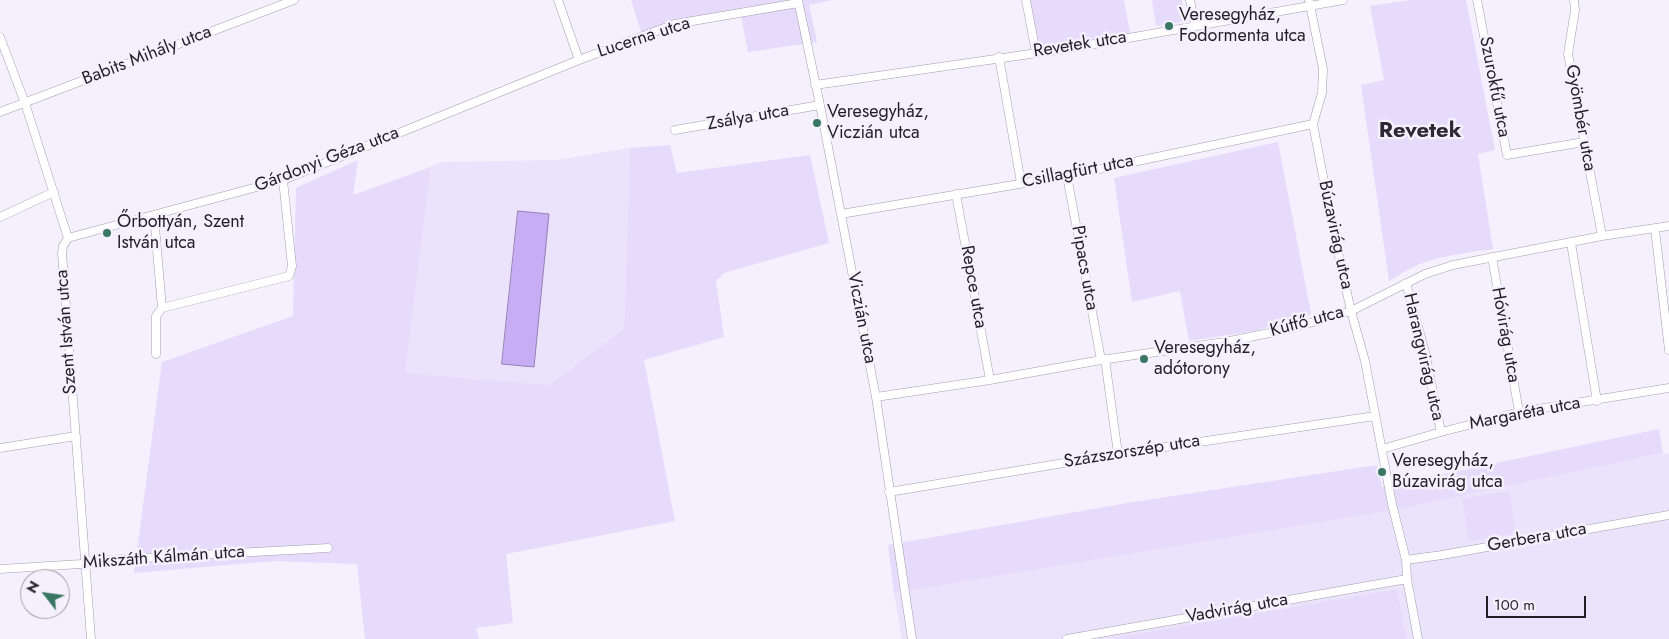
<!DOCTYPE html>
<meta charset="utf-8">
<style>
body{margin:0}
#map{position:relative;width:1669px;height:639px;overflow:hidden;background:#f4f0fe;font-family:Jost,sans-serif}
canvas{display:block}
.north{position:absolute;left:20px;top:569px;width:50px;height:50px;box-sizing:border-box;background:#f4f0fe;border:1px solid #a09ca7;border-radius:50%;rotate:300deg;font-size:14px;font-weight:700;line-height:20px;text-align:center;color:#211f25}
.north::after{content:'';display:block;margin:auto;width:18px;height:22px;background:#397764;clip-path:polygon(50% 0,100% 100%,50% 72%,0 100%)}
.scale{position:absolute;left:1486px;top:596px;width:100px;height:22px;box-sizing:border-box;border:2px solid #211f25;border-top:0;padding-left:6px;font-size:15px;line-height:18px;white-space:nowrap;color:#211f25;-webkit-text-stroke:4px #f4f0fe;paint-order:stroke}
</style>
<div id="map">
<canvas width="1669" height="639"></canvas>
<div class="north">N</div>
<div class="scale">100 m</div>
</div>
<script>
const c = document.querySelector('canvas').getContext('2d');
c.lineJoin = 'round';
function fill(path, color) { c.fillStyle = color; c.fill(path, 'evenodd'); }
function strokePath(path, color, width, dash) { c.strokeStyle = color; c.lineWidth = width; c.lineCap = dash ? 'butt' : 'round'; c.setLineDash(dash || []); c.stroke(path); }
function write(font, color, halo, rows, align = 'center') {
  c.font = font + ' Jost,sans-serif'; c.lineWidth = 5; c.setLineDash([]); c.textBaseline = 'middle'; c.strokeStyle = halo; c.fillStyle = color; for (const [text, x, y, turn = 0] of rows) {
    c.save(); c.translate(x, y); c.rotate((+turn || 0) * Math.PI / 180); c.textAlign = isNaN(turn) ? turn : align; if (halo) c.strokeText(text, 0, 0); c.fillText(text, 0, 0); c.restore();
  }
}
const built = new Path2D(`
 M630,148L624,329L549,385L405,373L431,167L442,162L558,160Z
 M1663,453L1669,454V639H1407L1397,589L1107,639H902L894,593L1399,509Z`);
const green = new Path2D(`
 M631,0H832L809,5L817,42L748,52L741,16L675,29L644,41Z
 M1030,0H1124L1130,33L1073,45L1038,48Z
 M1152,0H1182L1186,21L1156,26Z
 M1411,0H1466L1495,150L1478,154L1493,249C1465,253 1434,256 1409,269C1402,273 1396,277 1389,281L1361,85L1384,80L1370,6Z
 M1278,142L1311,314L1255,331L1189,341L1180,291L1132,302L1114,178Z
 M670,145L677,173L810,155L829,243L724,273L716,281L724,337L644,360L675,521L506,554L513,623L476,628L479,639H365L357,564L275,561L134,573L162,362L293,316L296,188L358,160L353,195L431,167L405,373L549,385L624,329L630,148Z
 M1659,429L1663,453L1399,509L894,593L888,545L1127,503L1377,465L1382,487Z
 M1509,491L1516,533L1469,541L1462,499Z
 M1397,589L1407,639H1107Z`);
const water = new Path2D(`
 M518,211L549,214L534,367L502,364Z`);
const street = new Path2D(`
 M558,0L579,60
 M798,0L820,105L876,397L912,639
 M1026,0L1036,53
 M1190,0L1195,25
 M1309,0L1323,69L1322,93L1313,124L1334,234L1351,311L1365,361L1392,504L1406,560L1407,579L1418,639
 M1477,0L1507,155L1584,142
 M1574,0L1575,10L1568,54L1602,236
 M0,37L25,103L68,238
 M999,57L1021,183
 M815,85L1072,48L1343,0
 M0,112L294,0
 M675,130L820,105
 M1067,176L1101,360
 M956,194L990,380
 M841,214L1067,176L1313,124
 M154,215L162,308L289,276L292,266L283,180
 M0,217L54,192
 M1655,229L1669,350
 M68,238L283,180L579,60L675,24L798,3
 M68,238L63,246L62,253L91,639
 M1571,243L1597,401
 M1492,257L1519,412
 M1406,283L1425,352L1441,432
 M156,354V316L162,308
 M1105,359L1118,454
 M876,397L990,380L1101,360L1225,342L1289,329L1351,311L1425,274L1453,265L1602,236L1669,226
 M0,448L76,436
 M1382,449L1441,432L1519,412L1669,388
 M889,492L1118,454L1375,416
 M1406,560L1442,555L1669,515
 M0,569L81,564L87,561L328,548
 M1067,639L1407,579`);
const markers = [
 [1169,26,5,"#397764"],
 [817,123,5,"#397764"],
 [107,233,5,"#397764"],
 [1144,359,5,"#397764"],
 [1382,472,5,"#397764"]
];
const poiNames = [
 ["Veresegyház,",1179,16],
 ["Fodormenta utca",1179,37],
 ["Veresegyház,",827,113],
 ["Viczián utca",827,134],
 ["Őrbottyán, Szent",117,223],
 ["István utca",117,244],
 ["Veresegyház,",1154,349],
 ["adótorony",1154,370],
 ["Veresegyház,",1392,462],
 ["Búzavirág utca",1392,483]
];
const streetNames = [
 ["Lucerna utca",644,38,-18],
 ["Revetek utca",1080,45,-9],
 ["Babits Mihály utca",147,56,-21],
 ["Szurokfű utca",1494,87,79],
 ["Zsálya utca",748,118,-10],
 ["Gyömbér utca",1580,118,80],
 ["Gárdonyi Géza utca",327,160,-21],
 ["Csillagfürt utca",1078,172,-11],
 ["Búzavirág utca",1335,235,78],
 ["Pipacs utca",1084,268,80],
 ["Repce utca",973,287,80],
 ["Viczián utca",861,318,79],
 ["Kútfő utca",1307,322,-15],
 ["Szent István utca",67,332,-94],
 ["Hóvirág utca",1505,335,80],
 ["Harangvirág utca",1423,357,77],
 ["Margaréta utca",1525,414,-11],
 ["Százszorszép utca",1132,452,-9],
 ["Gerbera utca",1537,538,-10],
 ["Mikszáth Kálmán utca",164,558,-4],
 ["Vadvirág utca",1237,609,-10]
];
const districtNames = [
 ["Revetek",1420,132]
];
fill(built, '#ebe2fb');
fill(green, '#e6dbfb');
fill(water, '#c7adf4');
strokePath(water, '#9582b6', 1);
strokePath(street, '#a39dae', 9);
strokePath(street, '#fff', 8);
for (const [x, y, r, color] of markers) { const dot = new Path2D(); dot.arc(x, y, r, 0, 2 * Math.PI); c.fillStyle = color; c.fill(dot); strokePath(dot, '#f4f0fe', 2); }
write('18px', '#211f25', '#f4f0fe', poiNames, 'left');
write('18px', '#211f25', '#f4f0fe', streetNames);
write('bold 22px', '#2d2835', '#f4f0fe', districtNames);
</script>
